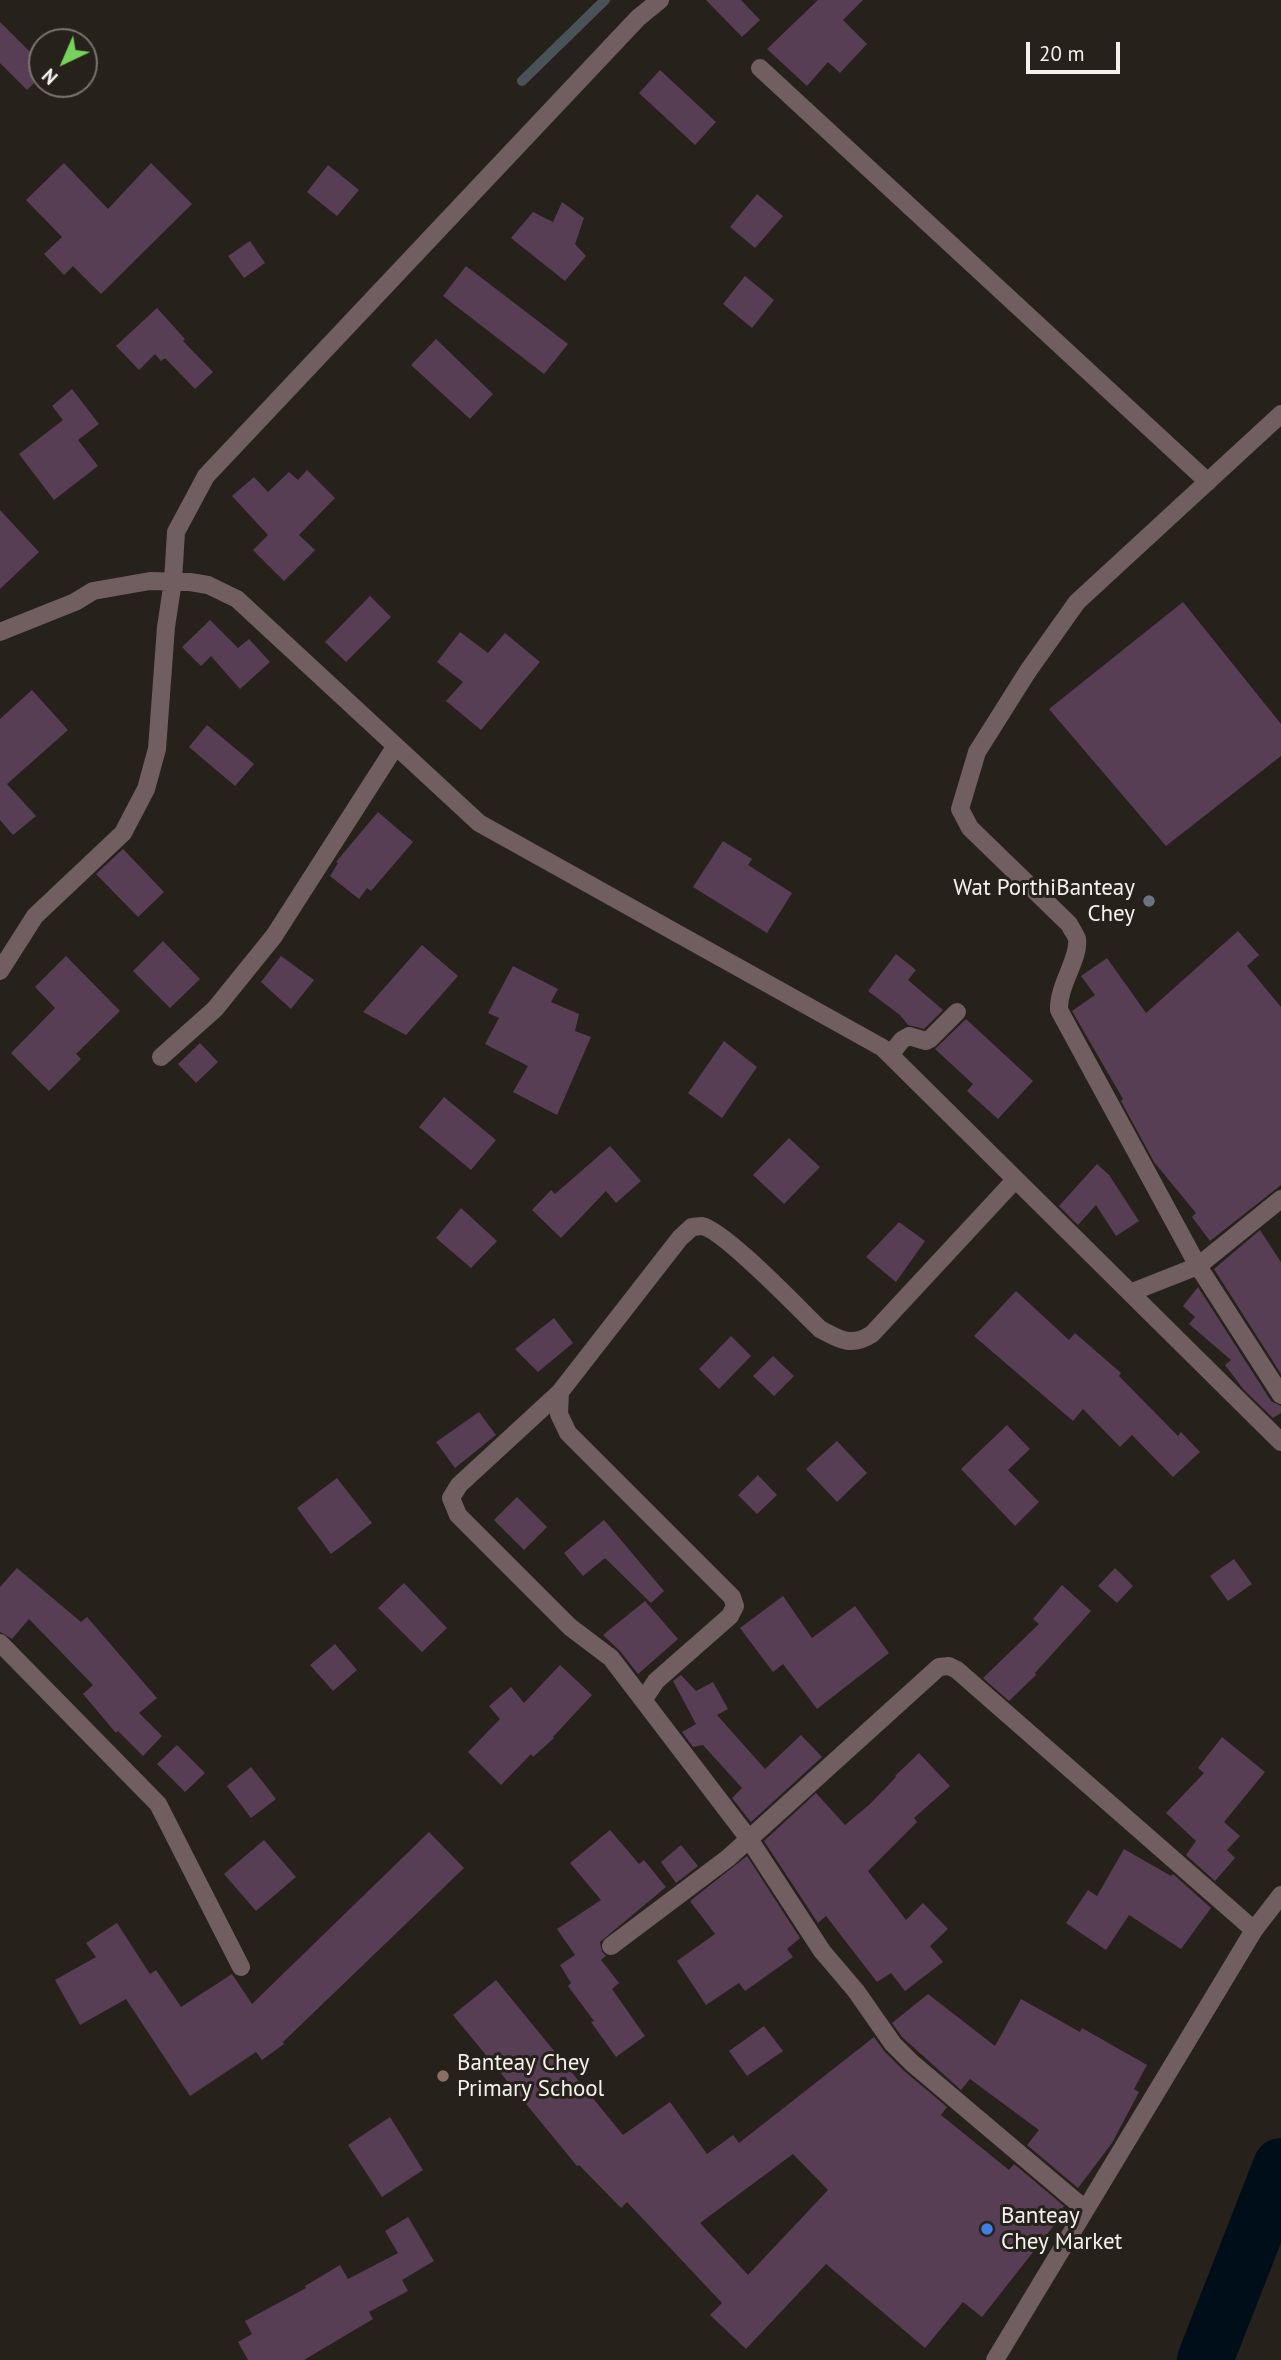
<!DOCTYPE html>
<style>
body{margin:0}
#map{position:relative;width:1281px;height:2360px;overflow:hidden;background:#26211a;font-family:"PT Sans",sans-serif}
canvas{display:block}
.north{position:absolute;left:28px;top:28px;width:70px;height:70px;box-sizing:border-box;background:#26211a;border:2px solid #79756e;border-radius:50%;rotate:224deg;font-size:19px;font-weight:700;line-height:28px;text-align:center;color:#f5f2ed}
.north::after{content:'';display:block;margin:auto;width:24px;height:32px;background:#76d25a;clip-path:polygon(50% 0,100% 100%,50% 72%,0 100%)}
.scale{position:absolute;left:1026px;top:42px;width:94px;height:32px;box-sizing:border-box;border:4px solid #f5f2ed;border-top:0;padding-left:9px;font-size:21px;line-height:24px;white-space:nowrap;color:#f5f2ed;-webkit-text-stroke:5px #26211a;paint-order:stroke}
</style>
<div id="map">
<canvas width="1281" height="2360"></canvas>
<div class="north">N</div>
<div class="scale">20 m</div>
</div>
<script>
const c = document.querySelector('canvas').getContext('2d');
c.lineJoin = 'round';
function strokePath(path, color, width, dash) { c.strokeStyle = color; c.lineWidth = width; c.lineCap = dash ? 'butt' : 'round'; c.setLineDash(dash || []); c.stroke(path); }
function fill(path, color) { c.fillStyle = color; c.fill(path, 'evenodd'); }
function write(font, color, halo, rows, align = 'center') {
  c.font = font + ' "PT Sans",sans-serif'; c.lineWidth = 6; c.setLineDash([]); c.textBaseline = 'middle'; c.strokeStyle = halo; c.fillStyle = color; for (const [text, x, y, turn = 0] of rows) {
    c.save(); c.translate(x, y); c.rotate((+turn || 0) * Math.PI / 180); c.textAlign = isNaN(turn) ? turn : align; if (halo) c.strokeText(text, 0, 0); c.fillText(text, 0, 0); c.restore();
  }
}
const stream = new Path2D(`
 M522,81L605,0`);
const river = new Path2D(`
 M1205,2360L1281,2166`);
const building = new Path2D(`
 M706,0H741L760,20L742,37Z
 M818,0H863L843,20L867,44L840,73L828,62L807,86L767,49Z
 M0,22L42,64V75L27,90L0,63Z
 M660,70L716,122L695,145L639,93Z
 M64,163L108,209L151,163L192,204L101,294L73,266L64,275L44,254L62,237L26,200Z
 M328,165L359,190L337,216L307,192Z
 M757,194L783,216L755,248L730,227Z
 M562,202L584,218L575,244L586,256L565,281L511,238L533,212L553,222Z
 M250,241L265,263L244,278L228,256Z
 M466,266L568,344L544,374L443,296Z
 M745,276L774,300L752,328L723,304Z
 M157,308L185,339L183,341L213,372L195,389L165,358L161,361L155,354L139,370L116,346Z
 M436,339L493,394L470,419L411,365Z
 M72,389L99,424L78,440L98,466L54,500L19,454L63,420L52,406Z
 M307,470L335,498L299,535L315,550L284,581L253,550L268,535L232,496L254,477L268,492L289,472L298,480Z
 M0,510L39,552L0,589Z
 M370,596L391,617L346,662L325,642Z
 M1183,602L1281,724V756L1166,846L1049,709Z
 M210,620L238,648L249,639L270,662L240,689L211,656L201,666L182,647Z
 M460,632L488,653L505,633L540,662L481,730L446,701L463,682L437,662Z
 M32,690L68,730L7,784L36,816L13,835L0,820V719Z
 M207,725L254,764L235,786L189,747Z
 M378,812L413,842L371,891L367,888L359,899L330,876L338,863L336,862Z
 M723,841L752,859L748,865L792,893L767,933L693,887Z
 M123,849L164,892L138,917L96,874Z
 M1238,931L1259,955L1247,966L1281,1007V1185L1210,1241L1192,1217L1196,1213L1154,1162L1121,1101L1123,1099L1072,1011L1095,995L1081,976L1107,958L1146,1013Z
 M163,941L200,979L170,1008L133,971Z
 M422,945L458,976L406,1035L363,1012Z
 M896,954L916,970L908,980L943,1010L924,1029L908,1025L900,1015L868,991Z
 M66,956L120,1011L76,1054L81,1059L49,1091L11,1053L55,1008L35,987Z
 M281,956L314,980L291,1009L261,982Z
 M513,966L558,989L551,1002L579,1014L575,1031L591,1037L557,1115L513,1092L528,1066L485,1044L499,1018L488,1013Z
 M966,1019L1033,1081L998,1119L967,1091L973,1084L935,1049Z
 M724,1041L757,1067L722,1118L688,1093Z
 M200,1043L218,1062L196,1083L178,1064Z
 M444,1097L496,1140L471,1170L419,1127Z
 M789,1138L820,1167L784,1204L753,1175Z
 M610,1146L641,1181L616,1203L606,1191L561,1238L532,1210L551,1190L555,1194Z
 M1097,1164L1109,1175L1139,1221L1116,1236L1096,1205L1078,1225L1059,1206Z
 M461,1208L497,1241L471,1268L436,1238Z
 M899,1222L925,1241L896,1282L866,1257Z
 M1260,1230L1281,1262V1374L1214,1269Z
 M1198,1287L1271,1401L1281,1406V1413L1273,1418L1244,1390L1225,1365L1231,1360L1189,1324L1195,1317L1183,1306Z
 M1016,1291L1069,1340L1075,1333L1121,1373L1119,1376L1178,1436L1181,1432L1200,1452L1173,1477L1132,1435L1120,1447L1083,1409L1073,1421L974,1336Z
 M554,1318L573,1343L538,1372L515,1349Z
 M731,1336L751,1356L719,1389L699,1369Z
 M773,1356L794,1376L774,1396L753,1376Z
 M479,1412L496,1435L455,1468L436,1442Z
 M1007,1425L1030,1449L1008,1470L1039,1502L1015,1526L961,1469Z
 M837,1441L867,1473L837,1502L806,1469Z
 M758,1475L777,1495L757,1514L738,1495Z
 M337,1478L372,1523L331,1554L297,1508Z
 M517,1497L547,1527L524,1550L494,1520Z
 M604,1520L664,1591L651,1603L605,1558L583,1576L564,1553Z
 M1234,1559L1252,1584L1228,1601L1210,1576Z
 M17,1568L81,1622L87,1617L157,1698L139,1713L162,1736L143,1756L118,1731L116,1733L83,1694L93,1685L29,1619L12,1639L0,1632V1587Z
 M1115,1568L1133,1586L1117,1603L1098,1586Z
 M404,1583L447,1628L422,1652L378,1608Z
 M1062,1585L1091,1611L1035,1673L1036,1675L1009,1701L983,1678L1039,1624L1033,1619Z
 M783,1596L812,1638L855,1606L889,1653L817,1709L783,1664L773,1672L740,1628Z
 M645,1601L678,1639L638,1674L620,1651L603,1635Z
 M335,1644L357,1670L333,1691L310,1665Z
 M560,1665L592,1695L553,1737L554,1738L533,1757L531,1754L501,1785L468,1752L500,1719L489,1706L511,1687L524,1703Z
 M681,1675L696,1691L713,1682L728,1709L717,1715L765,1769L801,1735L822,1757L751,1822L732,1798L742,1788L703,1745L693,1747L682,1732L696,1724L673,1681Z
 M1222,1737L1265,1772L1224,1822L1240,1836L1227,1850L1235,1858L1215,1881L1186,1855L1196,1841L1166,1813L1204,1773L1198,1768Z
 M177,1745L205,1773L185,1792L157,1764Z
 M919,1753L950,1786L914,1818L917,1822L868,1871L906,1920L923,1903L948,1929L930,1946L943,1962L905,1991L891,1973L877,1982L826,1916L818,1923L764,1841L816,1793L845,1825L870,1804L896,1777L895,1776Z
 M251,1767L276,1799L251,1818L227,1786Z
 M610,1830L639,1864L644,1860L666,1887L600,1942L602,1952L606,1956L601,1960L619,1983L612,1989L645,2036L616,2057L591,2022L594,2021L568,1986L571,1983L560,1965L575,1955L557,1929L601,1900L570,1863Z
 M429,1832L464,1868L283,2042L284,2044L262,2060L256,2052L190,2096L126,1999L80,2025L55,1980L96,1957L86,1943L117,1923L150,1974L156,1970L181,2007L232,1974L252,2004Z
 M264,1840L296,1877L256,1911L224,1874Z
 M681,1845L698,1866L676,1883L661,1862Z
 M1124,1849L1171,1876L1173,1874L1211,1908L1181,1949L1129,1915L1106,1950L1066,1923L1088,1890L1097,1896Z
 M747,1856L800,1938L787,1949L793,1957L745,1991L739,1983L706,2005L677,1961L715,1934L690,1901Z
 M496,1980L623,2135L670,2102L707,2154L733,2135L739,2143L874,2037L885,2052L903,2070L947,2107L941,2115L1009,2170L1014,2164L1064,2206L1060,2212L1063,2214L982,2317L963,2302L925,2348L826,2264L746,2349L710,2315L722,2303L627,2202L621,2208L579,2165L577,2166L453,2015ZM793,2154L828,2190L748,2275L700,2223Z
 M928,1994L995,2046L1021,1999L1080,2032L1082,2028L1147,2065L1134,2089L1139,2092L1112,2143L1078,2188L1027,2145L1039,2130L970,2079L961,2090L902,2037L892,2023Z
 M764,2026L783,2051L747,2076L729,2051Z
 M390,2117L423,2170L382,2197L348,2145Z
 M408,2217L434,2261L402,2280L408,2291L369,2312L373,2319L304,2360H248L238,2342L252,2334L245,2321L306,2288L305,2286L340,2265L348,2279L398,2253L385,2231Z`);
const minor = new Path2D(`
 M760,68L1208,482
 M1281,414L1077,602L1028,671L977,752L960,809L970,828L1069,924C1071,928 1076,935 1077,939C1080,958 1058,985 1059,1010L1198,1266L1281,1395
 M0,632L75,602L93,591L150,581L190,582L208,585L237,599L479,823L883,1048L1281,1442
 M0,971L35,916L123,833L146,789L157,749L166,627L173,581L176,532L206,476L638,18L660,0
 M890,1055L902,1040L909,1036L926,1041L930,1039L957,1012
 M161,1057L215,1009L274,936L395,747
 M1015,1180L872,1334C852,1347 840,1340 820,1329C800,1310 724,1230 702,1226C699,1226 695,1227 692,1227L680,1238L560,1392L459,1485L451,1498L458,1515L570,1627L611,1658L749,1839L822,1951L856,1991L893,2044L911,2062L1085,2209
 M1132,1292L1198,1266L1281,1199
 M560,1392L559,1414L568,1433L732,1597L735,1606L730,1616L656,1681L644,1699
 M0,1643L158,1804L241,1967
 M611,1946L728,1858L939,1667L949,1666L957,1670L1254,1930
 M995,2360L1254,1930L1281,1895`);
const markers = [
 [1149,901,7,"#6b7280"],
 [443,2076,7,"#8d6e63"],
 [987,2229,7,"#3f7fe0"]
];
const poiNames = [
 ["Wat PorthiBanteay",1135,888,"right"],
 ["Chey",1135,914,"right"],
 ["Banteay Chey",457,2063],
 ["Primary School",457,2089],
 ["Banteay",1001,2216],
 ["Chey Market",1001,2242]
];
strokePath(stream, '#4a5259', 10);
strokePath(river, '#000e1a', 56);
fill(building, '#583e54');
strokePath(minor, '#705e61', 18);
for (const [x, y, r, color] of markers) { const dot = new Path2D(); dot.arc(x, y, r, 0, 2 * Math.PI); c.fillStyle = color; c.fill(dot); strokePath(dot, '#26211a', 2.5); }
write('23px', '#f5f2ed', '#26211a', poiNames, 'left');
</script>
